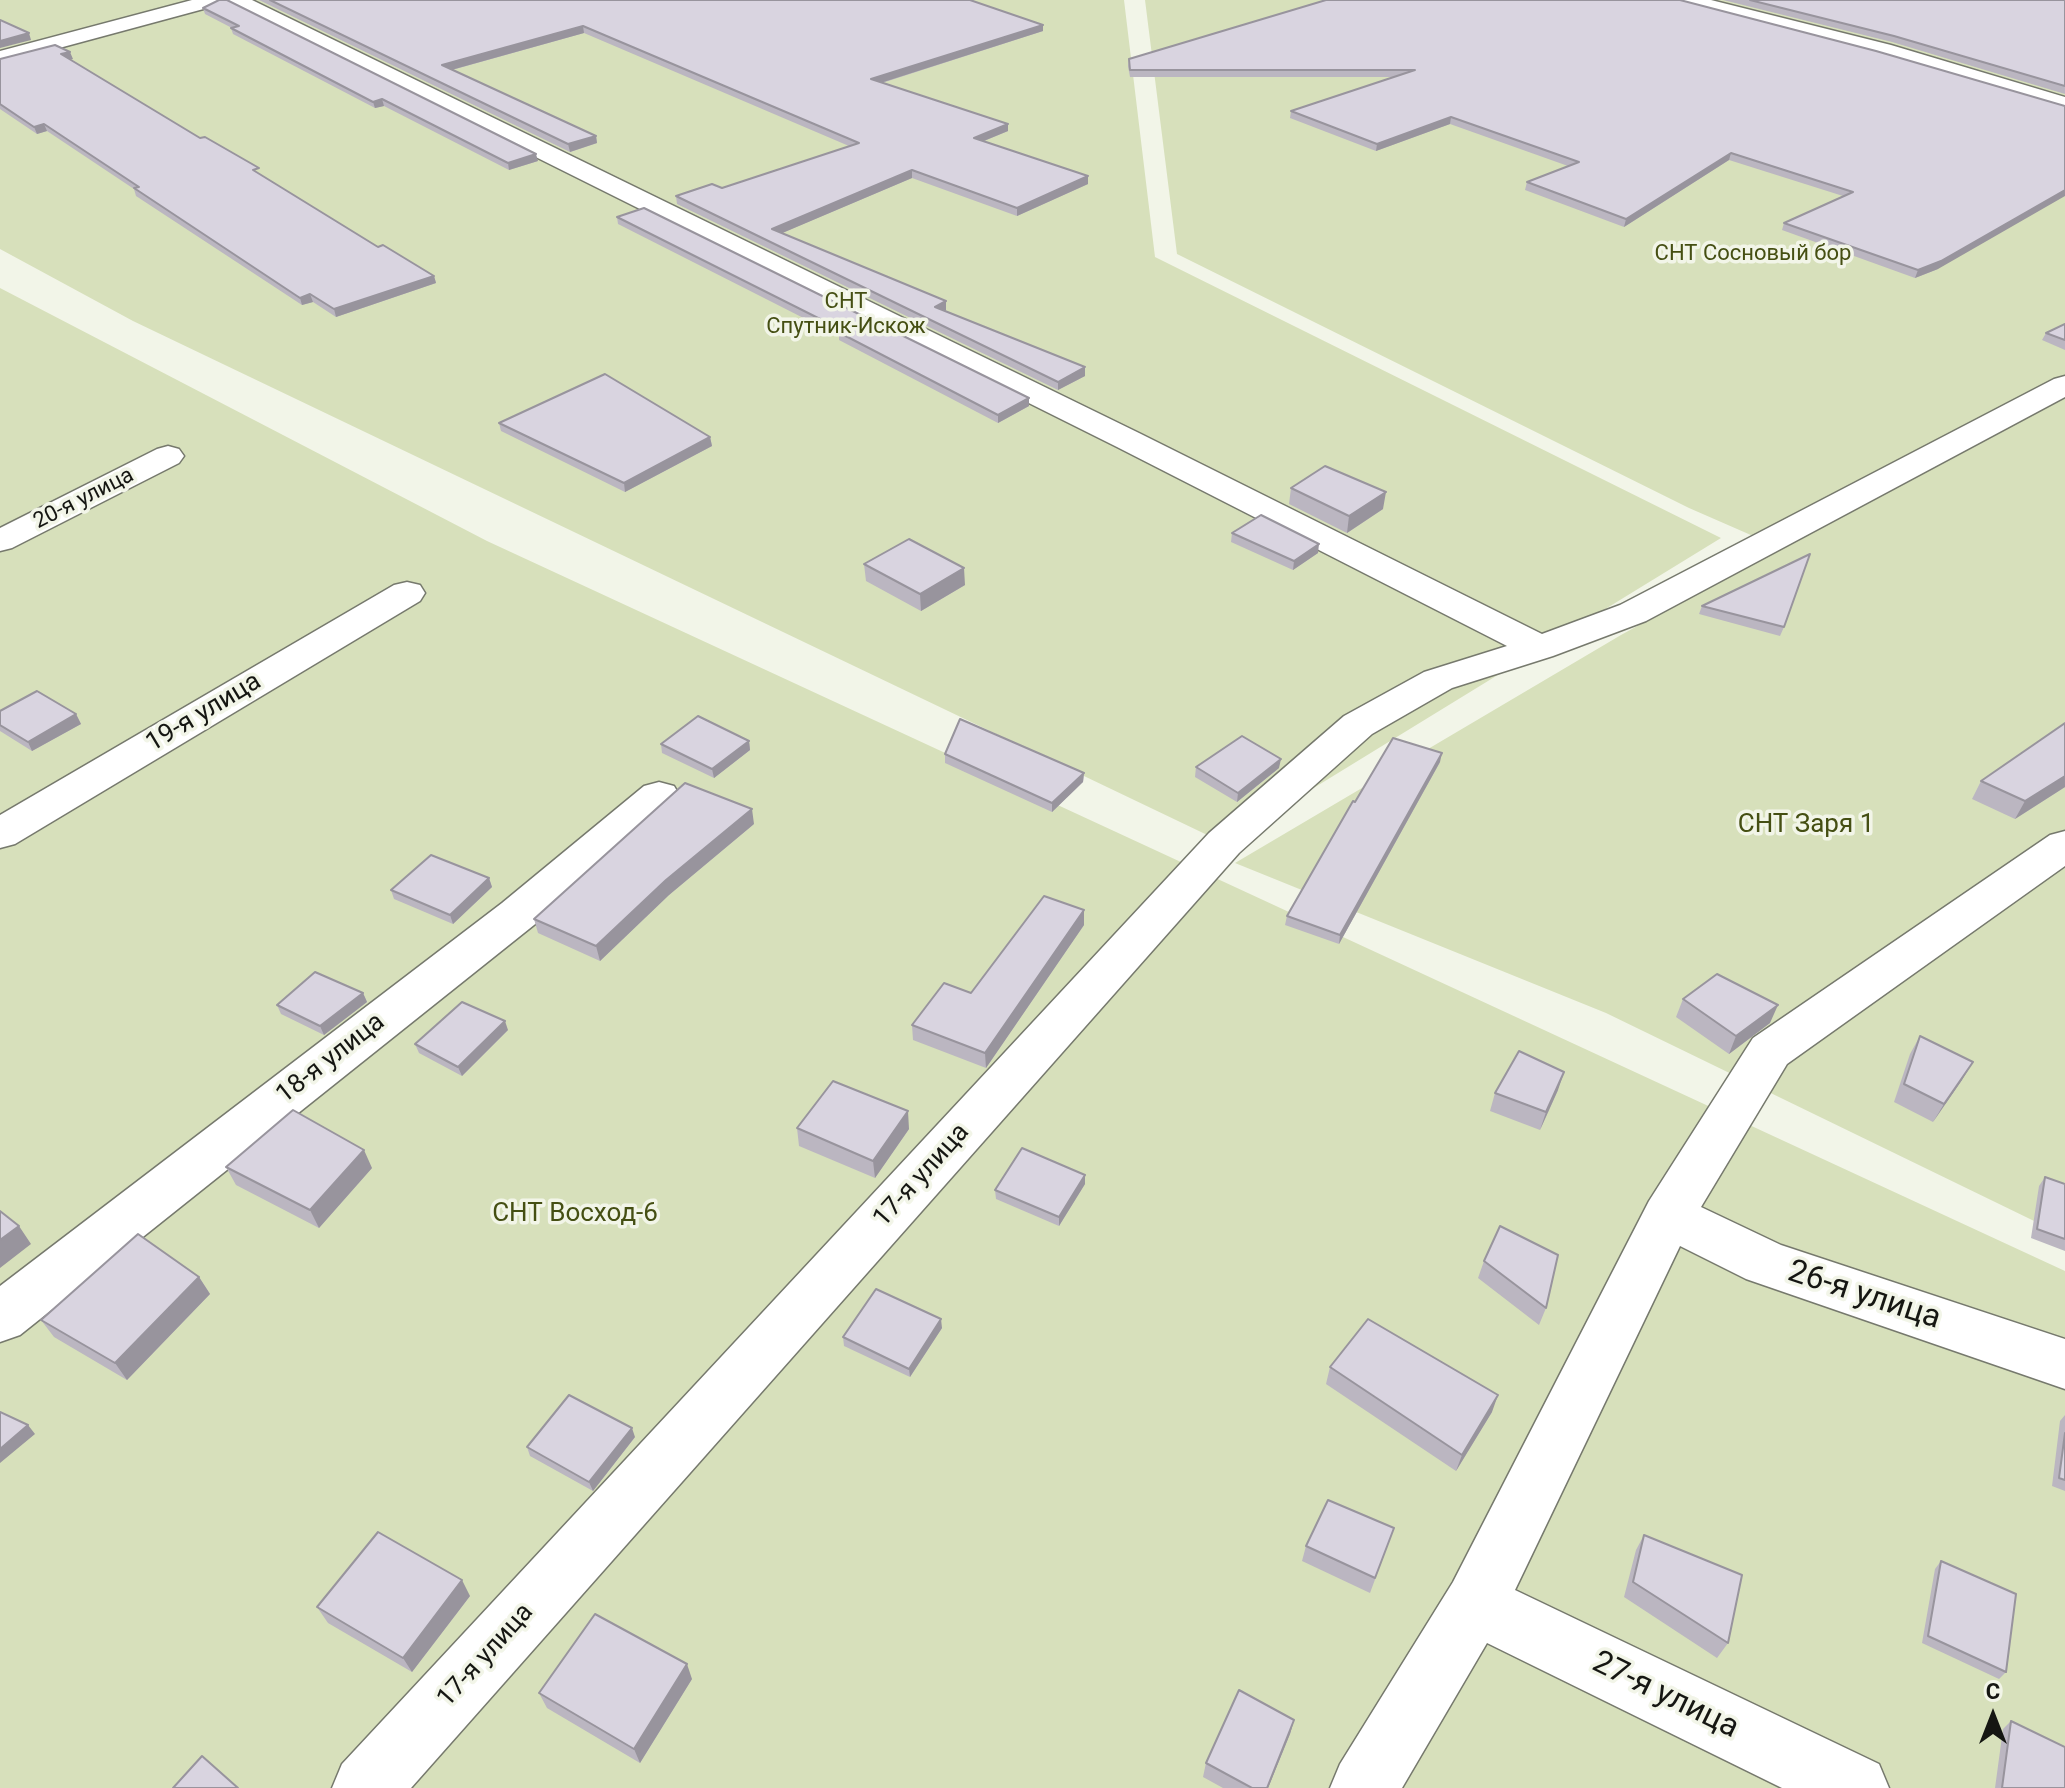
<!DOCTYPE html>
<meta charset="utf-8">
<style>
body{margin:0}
#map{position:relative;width:2065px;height:1788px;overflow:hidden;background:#f2f5e8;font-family:Roboto,sans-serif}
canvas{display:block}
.north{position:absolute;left:1953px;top:1676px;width:80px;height:80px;-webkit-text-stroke:6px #f2f5e8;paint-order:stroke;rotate:0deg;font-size:22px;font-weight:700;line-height:32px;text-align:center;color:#151612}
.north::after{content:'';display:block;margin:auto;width:28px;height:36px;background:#151612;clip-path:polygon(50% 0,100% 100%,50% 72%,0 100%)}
</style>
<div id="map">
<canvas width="2065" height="1788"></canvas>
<div class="north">С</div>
</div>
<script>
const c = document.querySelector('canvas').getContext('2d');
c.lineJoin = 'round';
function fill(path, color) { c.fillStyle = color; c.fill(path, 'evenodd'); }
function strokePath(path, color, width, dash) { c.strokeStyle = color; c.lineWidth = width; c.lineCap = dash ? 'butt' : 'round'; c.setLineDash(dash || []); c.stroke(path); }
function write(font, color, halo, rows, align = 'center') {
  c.font = font + ' Roboto,sans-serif'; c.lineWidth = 7; c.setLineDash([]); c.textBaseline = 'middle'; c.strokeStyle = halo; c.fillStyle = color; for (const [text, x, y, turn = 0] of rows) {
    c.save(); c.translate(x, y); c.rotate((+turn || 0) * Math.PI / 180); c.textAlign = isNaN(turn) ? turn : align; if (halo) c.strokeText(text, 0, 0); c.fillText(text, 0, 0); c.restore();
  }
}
const green = new Path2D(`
 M0,0H1124L1155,257L1721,538L1224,843L133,321L0,249Z
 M1145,0H2065V377L1760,539L1689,508L1177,254Z
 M0,288L487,541L2065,1271V1788H0Z
 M2065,391V1236L1606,1013L1235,863L1621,635Z`);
const street = new Path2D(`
 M192,0H225L222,4L0,64V51Z
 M226,0H252L1139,433L1542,634L1620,605L2054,379L2065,376V397L1646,621L1553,656L1452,688L1372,734L1239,853L411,1788H332L342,1764L1209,833L1344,716L1424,672L1507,646L1117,447L229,4Z
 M1677,0H1711L1891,45L2065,97V111L1875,55L1680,4Z
 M168,446L179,449L184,456L179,463L12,548L0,551V528L157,449Z
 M407,582L420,585L425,593L420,601L15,844L0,848V815L394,585Z
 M659,782L674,786L680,796L674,806L534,925L20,1335L0,1342V1286L502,903L644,786Z
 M2065,831V866L1787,1064L1701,1207L1781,1245L2065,1339V1389L1746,1279L1680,1246L1515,1590L1879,1764L1889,1788H1782L1487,1643L1402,1788H1330L1340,1764L1453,1582L1649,1201L1753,1038L2050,835Z`);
const wall = new Path2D(`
 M259,0H970L1043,25V31L882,83L1008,131L984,141L1088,176V184L1017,216L912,178L782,233L946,301V310L944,311L1085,367V376L1058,390L677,204L676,196L722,188L849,146L584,33L452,70L596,136L597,143L570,152Z
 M1680,0L1938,269L1915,278L1782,230L1784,223L1843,196L1729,160L1624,227L1525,190L1527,182L1568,166L1450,124L1376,151L1290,118L1291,111L1395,77H1130L1128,66L1129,59Z
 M1723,0H2065V94L1892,42Z
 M203,8L538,161L509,170L384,106L375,108L233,34L231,28H232L205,14Z
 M0,59H73H70L378,247L434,276L436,283L336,317L313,302L302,305L136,196L134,189L47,131L37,134L0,109Z
 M617,217L1029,406L998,423L839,340V336L618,224Z
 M2065,324V350L2042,340L2046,333Z
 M499,423L710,437L712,446L625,492L501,431Z
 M1291,488L1383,509L1347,533L1289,504Z
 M1232,533L1318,553L1293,570L1231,542Z
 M864,564L965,585L921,611L866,581Z
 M1702,606L1784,627L1780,636L1699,614Z
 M0,711L76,714L81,724L32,751L0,731Z
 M749,741L750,750L714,778L662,753L661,744Z
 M945,754L1084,773L1083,782L1052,812L945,763Z
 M1440,762L1339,944L1285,925L1287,916L1355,802Z
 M1196,767L1279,768L1237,802L1195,777Z
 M1981,781L2065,787L2015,819L1972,799Z
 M754,824L669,895L600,961L538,933L534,919Z
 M489,878L492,887L453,924L394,899L391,890Z
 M1084,910V925L986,1068L913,1040L912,1025L971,993Z
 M363,993L367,1002L324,1035L281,1014L277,1005Z
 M1683,999L1770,1023L1729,1054L1676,1017Z
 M508,1030L462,1076L419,1053L415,1044Z
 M1920,1036L1962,1080L1933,1122L1894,1102L1910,1054Z
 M1558,1090L1540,1130L1490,1111L1495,1093Z
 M797,1128L909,1129L875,1178L799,1146Z
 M226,1167L372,1168L319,1228L236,1185Z
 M2045,1177L2065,1184V1251L2031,1238L2039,1186Z
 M1085,1184L1059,1226L996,1199L995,1190Z
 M1484,1261L1546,1308L1539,1325L1478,1278Z
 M199,1277L210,1294L127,1380L54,1337L41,1320Z
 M942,1328L910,1377L844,1346L843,1337Z
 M1330,1367L1492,1412L1456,1471L1326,1384Z
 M2065,1415V1491L2052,1486L2060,1421Z
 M635,1437L593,1491L530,1456L527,1447Z
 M1394,1528L1370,1593L1302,1561L1306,1546Z
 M1644,1535L1728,1643L1717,1658L1624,1597L1636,1550Z
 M1941,1561L2006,1672L1999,1679L1922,1643L1935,1569Z
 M470,1596L412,1672L328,1623L317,1607Z
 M692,1679L640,1763L547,1708L539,1693Z
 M1294,1720L1290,1734L1268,1788H1223L1203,1777L1206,1763Z
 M2011,1721L2065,1788H1995L2003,1729Z`);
const shadedWall = new Path2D(`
 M1043,25V31L871,86V79Z
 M583,26L584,33L444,72L442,65Z
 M29,33L31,40L0,48V41Z
 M70,52L73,59L64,61L61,54Z
 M382,99L384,106L375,108L373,102Z
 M1451,117L1450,124L1376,151L1377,144Z
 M44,124L47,131L37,134L34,127Z
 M1008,124V131L974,145V138Z
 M596,136L597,143L570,152L568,144Z
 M1731,153L1729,160L1624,227L1626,219Z
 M536,154L538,161L509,170L508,163Z
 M912,170V178L773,237L772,229Z
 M1088,176V184L1017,216V208Z
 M2065,190V196L1938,269L1915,278L1918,270Z
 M434,276L436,283L336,317L334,309Z
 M310,294L313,302L302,305L300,298Z
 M946,301V310L935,315V307Z
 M1085,367V376L1058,390V382Z
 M1029,398V406L998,423V415Z
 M710,437L712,446L625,492L624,483Z
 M1386,492L1383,509L1347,533L1349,516Z
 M1319,544L1318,553L1293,570L1294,561Z
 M964,568L965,585L921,611L920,594Z
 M76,714L81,724L32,751L28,742Z
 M749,741L750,750L714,778L712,769Z
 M1442,753L1440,762L1339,944L1340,935Z
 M1281,759L1279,768L1237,802L1238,793Z
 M1084,773L1083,782L1052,812V803Z
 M2065,776V787L2015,819L2025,801Z
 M752,809L754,824L669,895L600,961L596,946L666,880Z
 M489,878L492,887L453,924L450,915Z
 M1084,910V925L986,1068L985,1053Z
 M363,993L367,1002L324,1035L320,1026Z
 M1778,1005L1770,1023L1729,1054L1736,1036Z
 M505,1021L508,1030L462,1076L458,1067Z
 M1973,1062L1962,1080L1933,1122L1944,1104Z
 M1564,1072L1558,1090L1540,1130L1546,1112Z
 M908,1111L909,1129L875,1178L873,1161Z
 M364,1150L372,1168L319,1228L310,1210Z
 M1085,1175V1184L1059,1226V1217Z
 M19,1226L31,1244L0,1268V1240Z
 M199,1277L210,1294L127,1380L115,1363Z
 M941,1319L942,1328L910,1377L909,1369Z
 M1498,1395L1492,1412L1456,1471L1462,1455Z
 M28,1425L35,1434L0,1463V1449Z
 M632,1428L635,1437L593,1491L589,1482Z
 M462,1580L470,1596L412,1672L403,1658Z
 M687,1664L692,1679L640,1763L634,1749Z
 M1294,1720L1290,1734L1268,1788H1267Z`);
const building = new Path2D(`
 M219,0H227L536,154L508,163L382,99L373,102L231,28L239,26L203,8Z
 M270,0H970L1043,25L871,79L1008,124L974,138L1088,176L1017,208L912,170L772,229L946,301L935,307L1085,367L1058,382L676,196L712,184L722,188L859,143L583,26L442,65L596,136L568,144Z
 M1326,0H1680L1876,51L2065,106V190L1941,261L1918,270L1784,223L1853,192L1731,153L1626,219L1527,182L1579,162L1451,117L1377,144L1291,111L1415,70H1130L1129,59Z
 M1750,0H2065V86L1894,36Z
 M0,20L29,33L0,41Z
 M55,45L70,52L61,54L200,138L205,137L259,168L253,170L378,247L383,245L434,276L334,309L310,294L300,298L134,188L139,187L44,124L34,127L0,104V59Z
 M644,208L1029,398L998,415L838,332L842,330L617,217Z
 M2065,324V340L2046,333Z
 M605,374L710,437L624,483L499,423Z
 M1325,466L1386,492L1349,516L1291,488Z
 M1261,515L1319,544L1294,561L1232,533Z
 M909,539L964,568L920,594L864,564Z
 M1810,554L1784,627L1702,606Z
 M37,691L76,714L28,742L0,725V711Z
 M698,716L749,741L712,769L661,744Z
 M960,719L1084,773L1052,803L945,754Z
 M2065,723V776L2025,801L1981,781Z
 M1242,736L1281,759L1238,793L1196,767Z
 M1393,738L1442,753L1340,935L1287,916L1353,801L1355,802Z
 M685,783L752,809L666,880L596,946L534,919Z
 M431,855L489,878L450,915L391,890Z
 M1044,896L1084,910L985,1053L912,1025L944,983L971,993Z
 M315,972L363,993L320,1026L277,1005Z
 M1717,974L1778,1005L1736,1036L1683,999Z
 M462,1002L505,1021L458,1067L415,1044Z
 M1920,1036L1973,1062L1944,1104L1904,1084Z
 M1519,1051L1564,1072L1546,1112L1495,1093Z
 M833,1081L908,1111L873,1161L797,1128Z
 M293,1110L364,1150L310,1210L226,1167Z
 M1022,1148L1085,1175L1059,1217L995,1190Z
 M2045,1177L2065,1184V1239L2037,1229Z
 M0,1211L19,1226L0,1240Z
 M1500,1226L1558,1255L1546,1308L1484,1261Z
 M138,1234L199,1277L115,1363L41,1320Z
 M876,1289L941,1319L909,1369L843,1337Z
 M1368,1319L1498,1395L1462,1455L1330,1367Z
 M569,1395L632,1428L589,1482L527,1447Z
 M0,1412L28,1425L0,1449Z
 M2065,1433V1480L2059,1478Z
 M1328,1500L1394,1528L1375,1578L1306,1546Z
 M378,1532L462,1580L403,1658L317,1607Z
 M1644,1535L1742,1575L1728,1643L1633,1582Z
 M1941,1561L2016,1594L2006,1672L1928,1636Z
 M595,1614L687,1664L634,1749L539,1693Z
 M1239,1690L1294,1720L1267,1788H1252L1206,1763Z
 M2011,1721L2065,1747V1788H2002Z
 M202,1756L238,1788H173Z`);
const farParknames = [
 ["СНТ Сосновый бор",1753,254],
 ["СНТ",846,302],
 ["Спутник-Искож",846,327]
];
const farStreetnames = [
 ["20-я улица",84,499,-27]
];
const streetNames = [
 ["19-я улица",204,713,-31],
 ["18-я улица",331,1059,-38],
 ["17-я улица",922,1176,-48],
 ["17-я улица",486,1656,-48]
];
const parkNames = [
 ["СНТ Заря 1",1806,825],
 ["СНТ Восход-6",575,1214]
];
const nearStreetnames = [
 ["26-я улица",1864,1296,18],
 ["27-я улица",1665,1696,26]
];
fill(green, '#d7e0bb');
strokePath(street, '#76796d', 3);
fill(street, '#fff');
fill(wall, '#bbb6c1');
fill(shadedWall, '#98949d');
fill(building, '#d9d4e0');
strokePath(building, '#98949d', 2);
write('22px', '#454f13', '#f2f5e8', farParknames);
write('22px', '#151612', '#f2f5e8', farStreetnames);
write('26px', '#151612', '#f2f5e8', streetNames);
write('26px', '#454f13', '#f2f5e8', parkNames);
write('32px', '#151612', '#f2f5e8', nearStreetnames);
</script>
